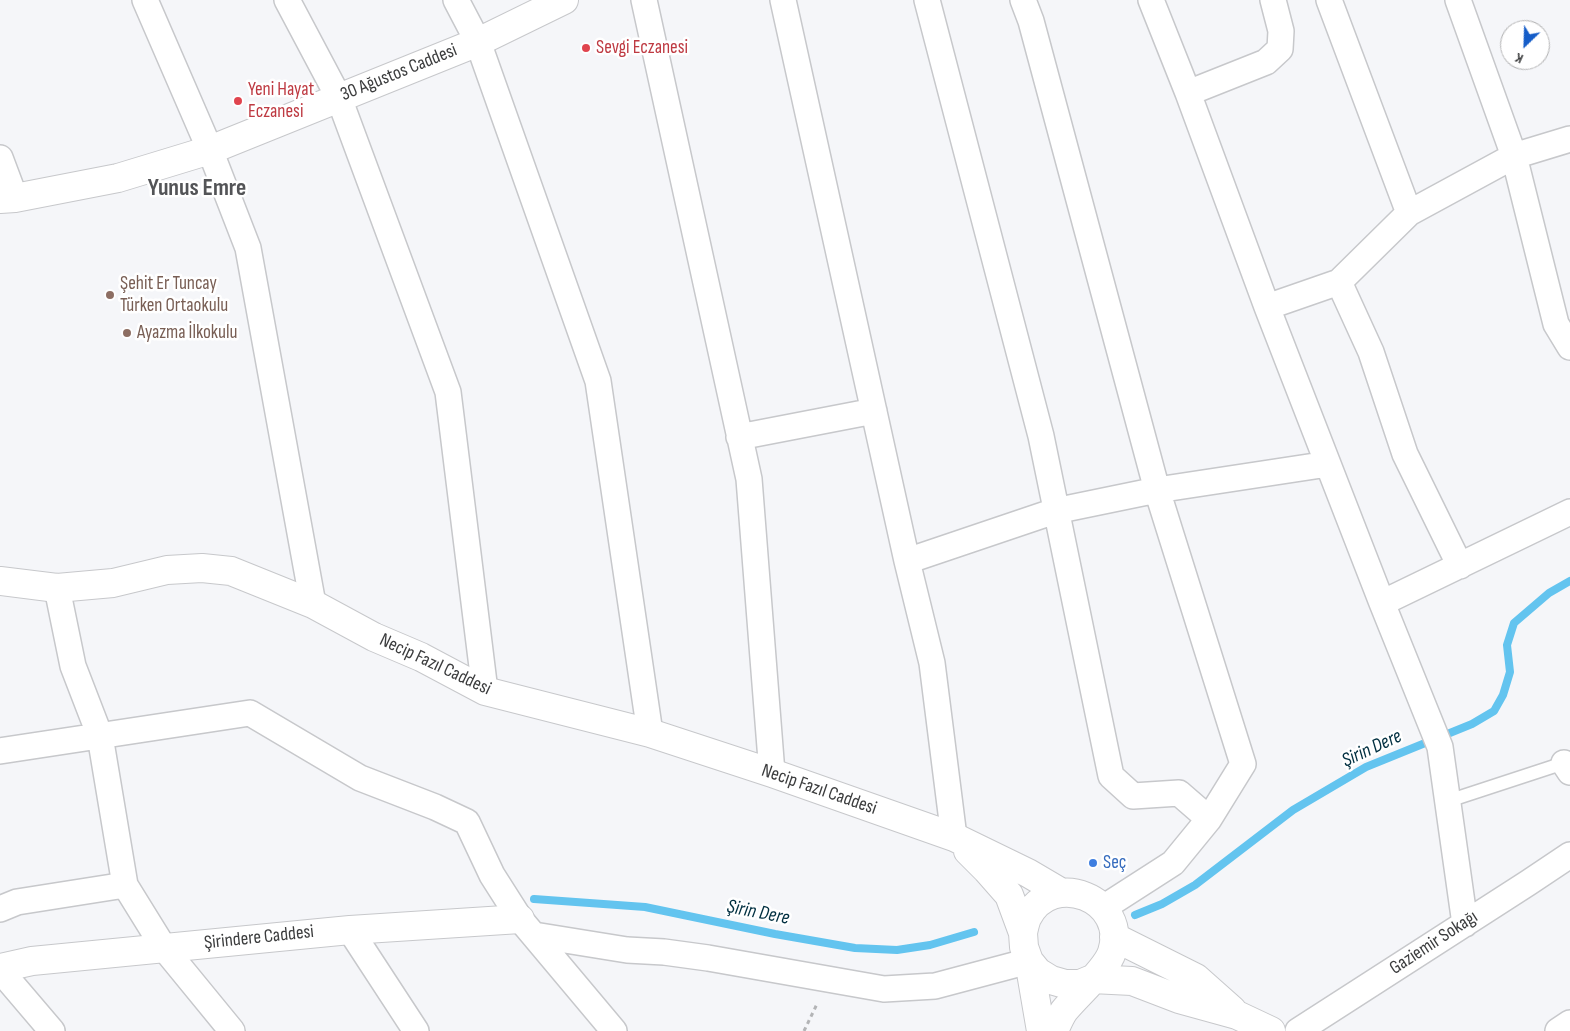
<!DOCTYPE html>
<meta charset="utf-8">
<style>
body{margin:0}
#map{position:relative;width:1570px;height:1031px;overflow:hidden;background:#f5f6f9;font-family:"Sofia Sans Condensed",sans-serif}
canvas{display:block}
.north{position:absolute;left:1500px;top:20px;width:50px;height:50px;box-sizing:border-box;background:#fff;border:1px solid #b1b1b2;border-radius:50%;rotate:204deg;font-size:14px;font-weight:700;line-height:20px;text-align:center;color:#3c3d3e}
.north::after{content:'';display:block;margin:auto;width:18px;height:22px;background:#155dc8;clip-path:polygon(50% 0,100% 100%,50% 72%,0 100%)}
</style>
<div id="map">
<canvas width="1570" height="1031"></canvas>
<div class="north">K</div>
</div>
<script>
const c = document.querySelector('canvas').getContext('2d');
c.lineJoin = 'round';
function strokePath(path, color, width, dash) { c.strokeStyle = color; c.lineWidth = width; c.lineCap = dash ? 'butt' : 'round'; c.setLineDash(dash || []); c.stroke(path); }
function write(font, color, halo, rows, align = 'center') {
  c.font = font + ' "Sofia Sans Condensed",sans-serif'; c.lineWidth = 5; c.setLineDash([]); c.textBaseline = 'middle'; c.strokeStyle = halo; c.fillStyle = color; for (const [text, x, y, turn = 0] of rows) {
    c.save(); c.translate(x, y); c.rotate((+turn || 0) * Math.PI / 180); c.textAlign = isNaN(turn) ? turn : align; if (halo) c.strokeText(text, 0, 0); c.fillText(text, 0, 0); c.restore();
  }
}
const stream = new Path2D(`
 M534,899L645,907L775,934L855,948L897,950L930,945L974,932
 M1135,915L1162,904L1195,885L1293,810L1366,767L1472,724L1494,711L1503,695L1510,672L1507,645L1514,623L1549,593L1570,581`);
const path = new Path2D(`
 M804,1031L817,1004`);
const lane = new Path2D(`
 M1448,801L1564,763`);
const street = new Path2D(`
 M145,0L210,150L248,248L313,604
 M287,0L339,98L448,392L485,691
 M456,0L478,42L598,381L650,733
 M644,0L749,479L772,773
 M783,0L907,561L932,663L954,837
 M927,0L1041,436L1111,776L1133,796L1179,793L1209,819
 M1023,0L1031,21L1157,490L1243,764L1209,819L1173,863L1103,908
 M1151,0L1188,93L1267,307L1382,603L1440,747L1465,924
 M1329,0L1409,213
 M1458,0L1514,156L1556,324L1570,347
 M1188,93L1266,62L1280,49L1281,31L1273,0
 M0,158L15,198
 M1339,282L1371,352L1405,454L1460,566
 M1267,307L1339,282L1409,213L1514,156L1570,139
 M739,437L874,411
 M907,561L1055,511L1157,490L1328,464
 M57,588L73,666L100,736L125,885L164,948L232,1031
 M1382,603L1570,512
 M0,751L250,713L360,778L435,807L467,822L492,875L520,919L614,1031
 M1564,763L1570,772
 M0,909L17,902L125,885
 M350,930L416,1031
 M534,935L627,950L664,952L708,958L884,989L935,986L1029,961
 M0,970L52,1031
 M1298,1031L1528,883L1570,855
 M1558,1031L1570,1023`);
const secondary = new Path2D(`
 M0,199L15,198L118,178L210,150L478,42L564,0
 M0,581L57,588L113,583L167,570L202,568L231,571L313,604L374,637L421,657L485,691L650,733L772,773L954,837L1028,873L1062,893
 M968,851L987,870L1009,895L1023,933L1024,947L1029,961L1041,1031
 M1023,933C1024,928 1025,923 1027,918C1052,868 1129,899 1112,952C1107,969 1077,995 1064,1011C1060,1017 1057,1024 1054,1031
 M1114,937L1196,978L1232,1010
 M1029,961L1038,972L1051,980L1065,984H1080L1092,979L1132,981L1179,999L1237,1015L1271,1031
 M0,968L32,961L350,930L520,919`);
const markers = [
 [586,48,5,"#e0444e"],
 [238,101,5,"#e0444e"],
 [110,295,5,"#8d6e63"],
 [127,333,5,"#8d6e63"],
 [1093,863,5,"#3f7fe0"]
];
const healthNames = [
 ["Sevgi Eczanesi",596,48],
 ["Yeni Hayat",248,90],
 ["Eczanesi",248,112]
];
const streetNames = [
 ["30 Ağustos Caddesi",399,73,-22],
 ["Necip Fazıl Caddesi",435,665,25],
 ["Necip Fazıl Caddesi",819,790,19],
 ["Şirindere Caddesi",259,938,-6],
 ["Gaziemir Sokağı",1434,943,-33]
];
const educationNames = [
 ["Şehit Er Tuncay",120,284],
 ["Türken Ortaokulu",120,306],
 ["Ayazma İlkokulu",137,333]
];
const shopNames = [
 ["Seç",1103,863]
];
const waterNames = [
 ["Şirin Dere",1372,749,-25],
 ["Şirin Dere",758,913,11]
];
const districtNames = [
 ["Yunus Emre",197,189]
];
strokePath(stream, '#63c4ef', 8);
strokePath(lane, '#c7c8cb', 15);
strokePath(street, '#c7c8cb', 28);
strokePath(secondary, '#c7c8cb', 30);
strokePath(path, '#b3b4b6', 3, [4, 4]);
strokePath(lane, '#fff', 12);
strokePath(street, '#fff', 25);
strokePath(secondary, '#fff', 28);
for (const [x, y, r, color] of markers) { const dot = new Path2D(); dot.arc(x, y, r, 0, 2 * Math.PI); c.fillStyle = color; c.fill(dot); strokePath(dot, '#fff', 2); }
write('19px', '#be3a42', '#fff', healthNames, 'left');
write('19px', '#3c3d3e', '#fff', streetNames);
write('19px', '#785e54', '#fff', educationNames, 'left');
write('19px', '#366cbe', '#fff', shopNames, 'left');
write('italic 20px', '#012f40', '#fff', waterNames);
write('bold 24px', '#535457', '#fff', districtNames);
</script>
